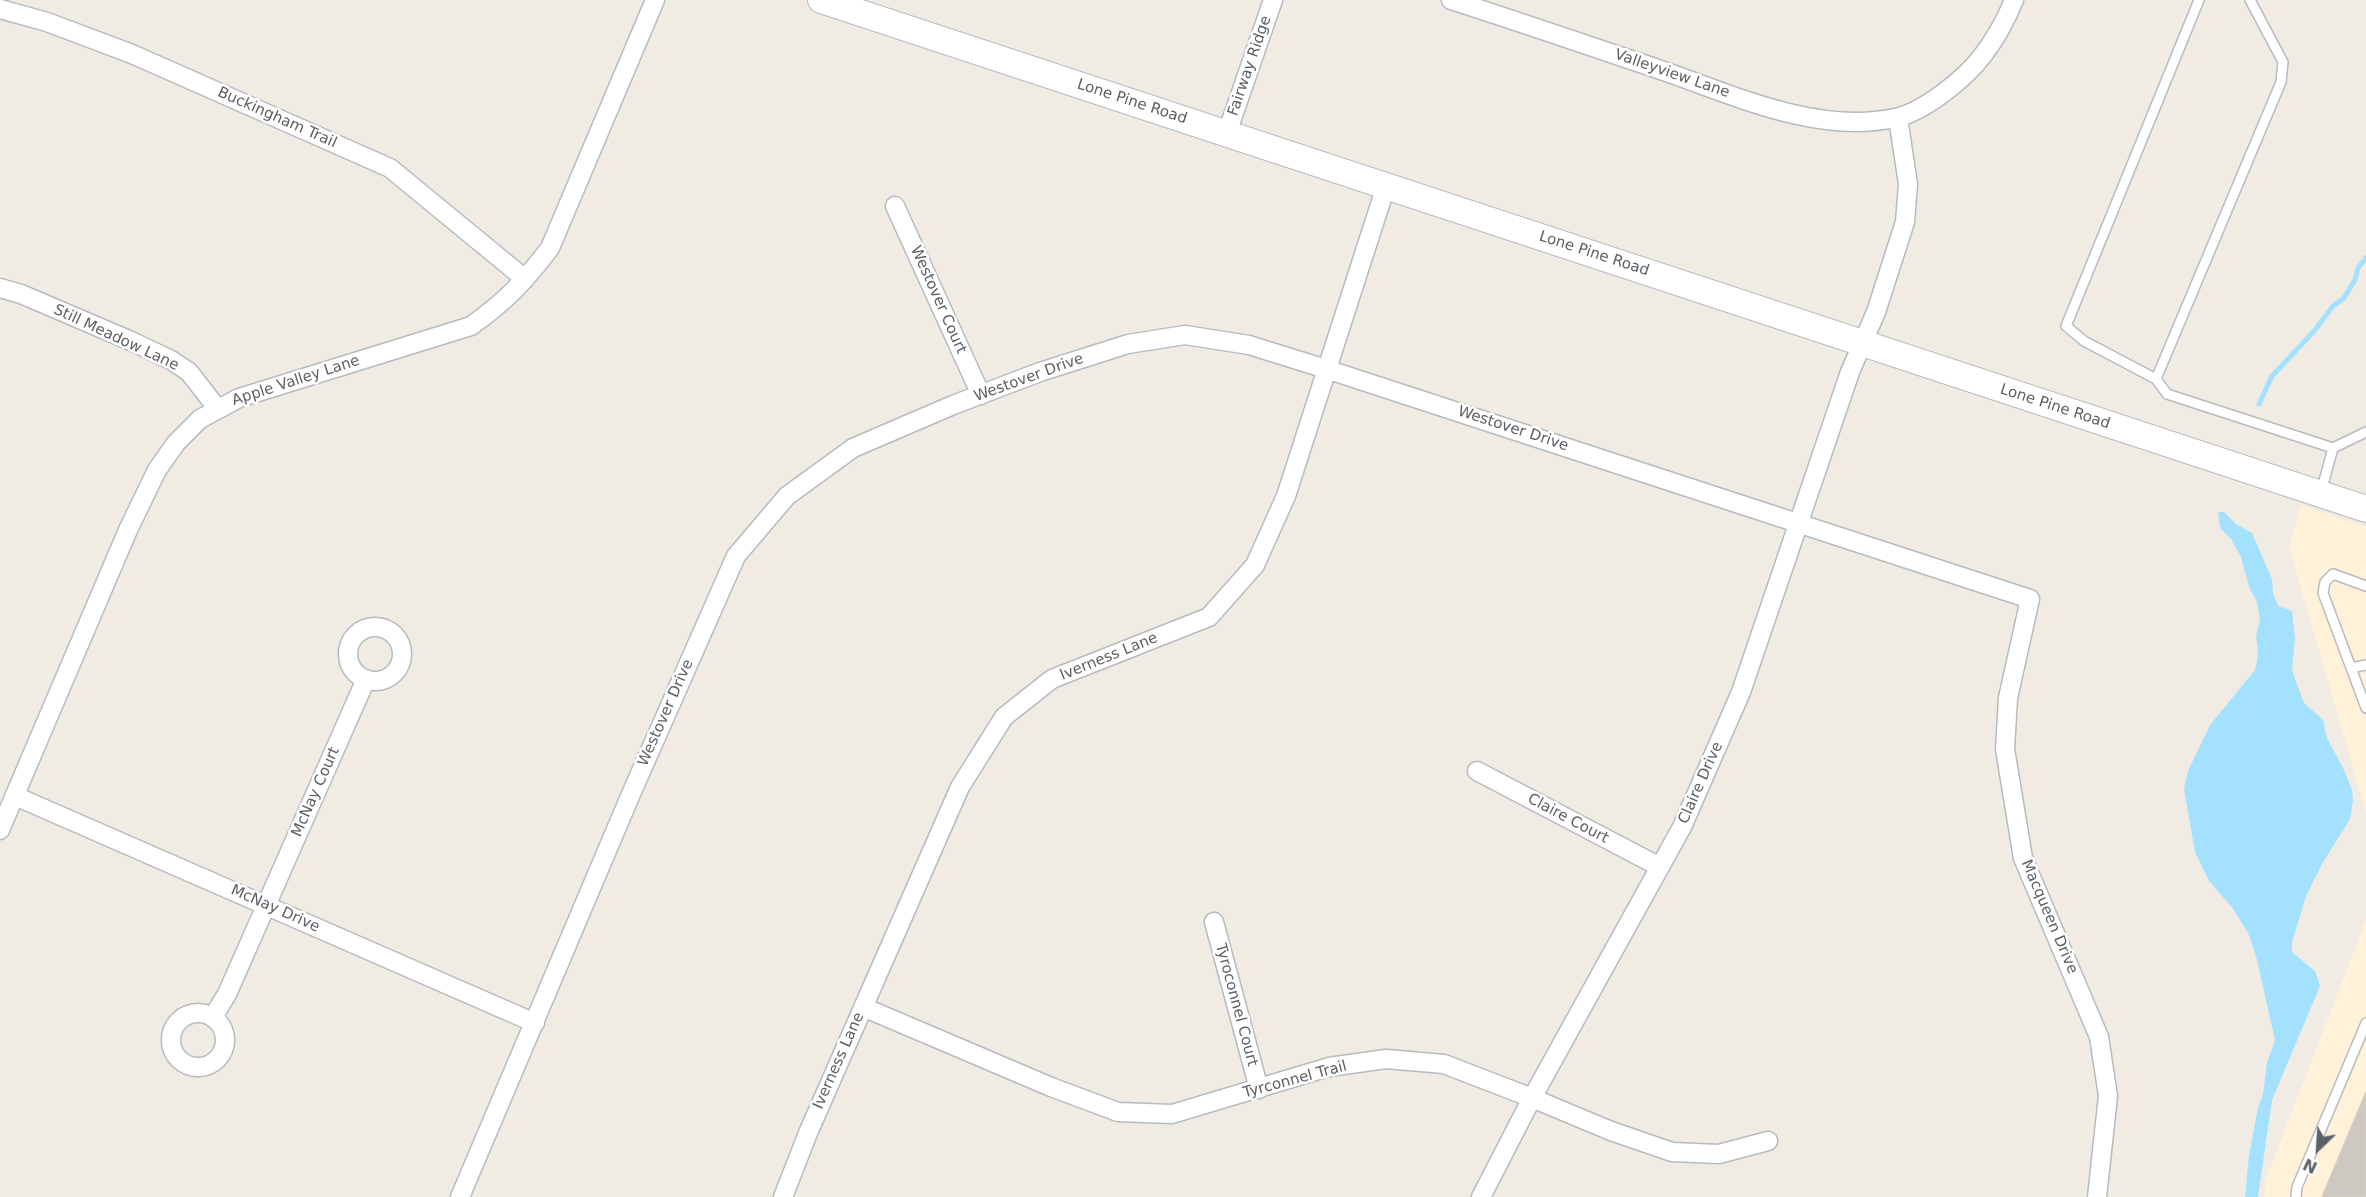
<!DOCTYPE html>
<style>
body{margin:0}
#map{position:relative;width:2366px;height:1197px;overflow:hidden;background:#f0ece3;font-family:"DejaVu Sans",sans-serif}
canvas{display:block}
.north{position:absolute;left:2288px;top:1119px;width:60px;height:60px;-webkit-text-stroke:4px #fff;paint-order:stroke;rotate:205deg;font-size:16px;font-weight:700;line-height:24px;text-align:center;color:#5b6166}
.north::after{content:'';display:block;margin:auto;width:21px;height:27px;background:#5b6166;clip-path:polygon(50% 0,100% 100%,50% 72%,0 100%)}
</style>
<div id="map">
<canvas width="2366" height="1197"></canvas>
<div class="north">N</div>
</div>
<script>
const c = document.querySelector('canvas').getContext('2d');
c.lineJoin = 'round';
function fill(path, color) { c.fillStyle = color; c.fill(path, 'evenodd'); }
function strokePath(path, color, width, dash) { c.strokeStyle = color; c.lineWidth = width; c.lineCap = dash ? 'butt' : 'round'; c.setLineDash(dash || []); c.stroke(path); }
function write(font, color, halo, rows, align = 'center') {
  c.font = font + ' "DejaVu Sans",sans-serif'; c.lineWidth = 5; c.setLineDash([]); c.textBaseline = 'middle'; c.strokeStyle = halo; c.fillStyle = color; for (const [text, x, y, turn = 0] of rows) {
    c.save(); c.translate(x, y); c.rotate((+turn || 0) * Math.PI / 180); c.textAlign = isNaN(turn) ? turn : align; if (halo) c.strokeText(text, 0, 0); c.fillText(text, 0, 0); c.restore();
  }
}
const commercial = new Path2D(`
 M2301,505L2366,527V812L2289,547Z
 M2366,920V1197H2264L2266,1179Z`);
const water = new Path2D(`
 M2218,512H2224L2236,524L2252,533L2272,579L2273,593L2278,606L2292,611L2295,639L2292,669L2296,682L2304,703L2323,720L2327,738L2343,768L2352,790L2353,801L2350,819L2322,864L2306,896L2292,942V952L2315,971L2320,986L2272,1100L2258,1197H2245L2249,1155L2258,1108L2263,1094L2267,1063L2275,1040L2256,956L2248,933L2231,906L2209,881L2195,852L2184,789L2188,771L2210,725L2255,670L2257,661L2258,648L2256,637L2260,619L2257,602L2249,587L2241,557L2231,539L2220,528Z`);
const stream = new Path2D(`
 M2259,404L2272,376L2315,330L2333,306L2344,298L2355,280L2358,268L2366,258`);
const building = new Path2D(`
 M2366,1092V1197H2322Z`);
const lane = new Path2D(`
 M2199,0L2066,326L2084,341L2156,379L2167,394L2333,448L2321,492
 M2156,379L2281,82L2283,62L2250,0
 M2333,448L2366,432
 M2366,586L2333,574L2325,582L2323,593L2366,708
 M2351,668L2366,665
 M2296,1197L2297,1187L2366,1023`);
const street = new Path2D(`
 M1451,0C1520,22 1589,46 1658,69C1731,94 1816,135 1895,118C1924,112 1966,78 1983,55C1996,38 2006,20 2014,0
 M0,9L47,22L132,54L390,168L525,279
 M1227,133L1273,0
 M895,206L981,395
 M0,288L21,294L131,341L171,360L189,372L217,408
 M348 654a27 27 0 1 1 54 0a27 27 0 1 1-54 0Z
 M1477,771L1660,867
 M15,796L535,1023
 M0,830L128,530L157,470L176,443L200,419L239,398L471,326C505,302 525,281 550,248L655,0
 M1214,922L1259,1089
 M863,1007L1051,1087L1118,1112L1172,1114L1329,1067L1386,1059L1444,1064L1532,1098L1611,1131L1672,1152L1719,1154L1768,1141
 M171 1040a27 27 0 1 1 54 0a27 27 0 1 1-54 0Z
 M213,1017L227,994L366,679
 M460,1197L631,794L736,556L787,496L853,448L953,405L1040,372L1128,344L1185,335L1249,345L1326,369L2030,599L2008,698L2005,749L2023,858L2099,1037L2108,1096L2097,1197
 M783,1197L808,1133L960,787L1004,717L1052,679L1209,617L1255,565L1286,496L1386,186
 M1481,1197L1532,1098L1682,827L1741,692L1850,372L1876,312L1905,222L1908,184L1898,118`);
const secondary = new Path2D(`
 M821,0L2366,509`);
const streetNames = [
 ["Fairway Ridge",1250,66,-71],
 ["Valleyview Lane",1672,74,19],
 ["Lone Pine Road",1132,102,18],
 ["Buckingham Trail",277,118,24],
 ["Lone Pine Road",1594,254,18],
 ["Westover Court",938,300,66],
 ["Still Meadow Lane",116,338,25],
 ["Westover Drive",1029,378,-20],
 ["Apple Valley Lane",296,381,-18],
 ["Lone Pine Road",2055,407,18],
 ["Westover Drive",1513,429,18],
 ["Iverness Lane",1109,657,-22],
 ["Westover Drive",666,713,-66],
 ["Claire Drive",1701,783,-66],
 ["McNay Court",316,792,-66],
 ["Claire Court",1568,819,28],
 ["McNay Drive",275,909,24],
 ["Macqueen Drive",2049,917,67],
 ["Tyroconnel Court",1236,1005,75],
 ["Iverness Lane",839,1061,-66],
 ["Tyrconnel Trail",1295,1080,-15]
];
fill(commercial, '#fff2d9');
fill(water, '#a4e1ff');
strokePath(stream, '#a4e1ff', 5);
fill(building, '#cdc9c2');
strokePath(building, '#d5cdc1', 1.5);
strokePath(lane, '#b6bbbf', 12);
strokePath(street, '#b6bbbf', 21);
strokePath(secondary, '#b5babf', 28);
strokePath(lane, '#fff', 9);
strokePath(street, '#fff', 18);
strokePath(secondary, '#fff', 26);
write('15px', '#5b6166', '#fff', streetNames);
</script>
